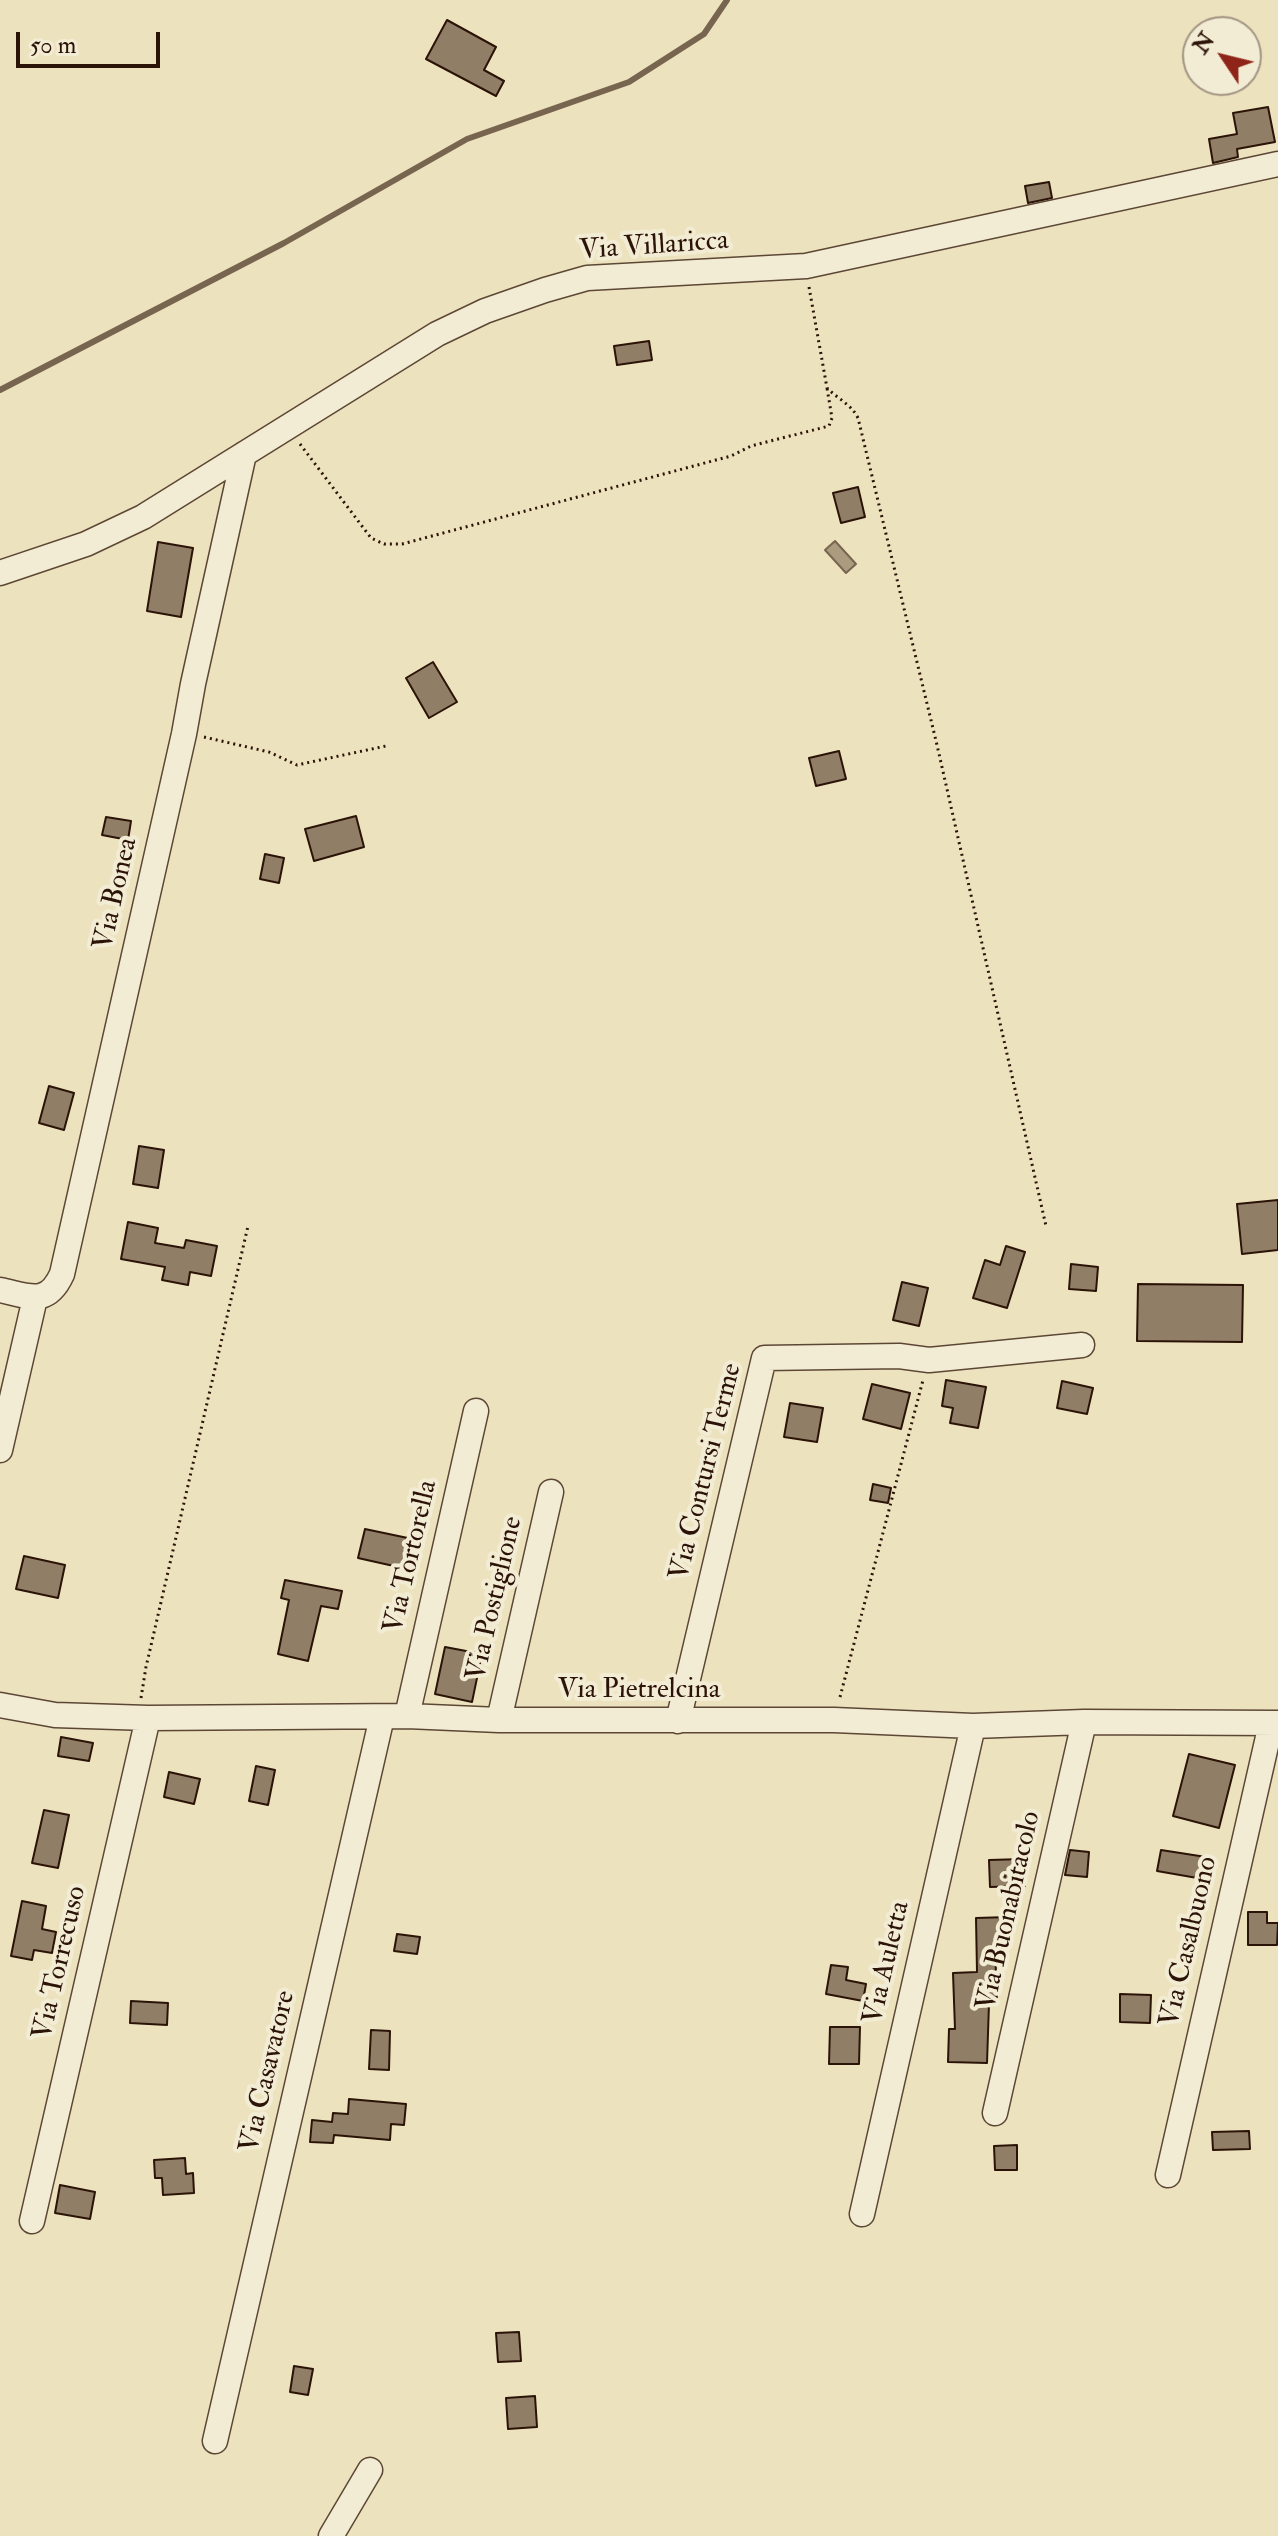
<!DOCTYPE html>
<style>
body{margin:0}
#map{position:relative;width:1278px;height:2536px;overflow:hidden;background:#ede2be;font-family:"IM FELL Double Pica",serif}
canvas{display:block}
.north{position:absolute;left:1182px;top:16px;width:80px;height:80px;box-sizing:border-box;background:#f3ecd5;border:2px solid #a39583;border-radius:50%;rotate:305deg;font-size:22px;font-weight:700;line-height:32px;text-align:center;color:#2b1307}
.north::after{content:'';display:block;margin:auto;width:28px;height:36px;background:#8f2418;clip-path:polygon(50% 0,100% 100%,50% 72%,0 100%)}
.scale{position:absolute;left:16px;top:32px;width:144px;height:36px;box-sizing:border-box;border:4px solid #2b1307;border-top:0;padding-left:10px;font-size:24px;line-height:28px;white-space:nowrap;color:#2b1307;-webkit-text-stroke:6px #f3ecd5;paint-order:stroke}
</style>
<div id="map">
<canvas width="1278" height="2536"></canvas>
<div class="north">N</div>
<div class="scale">50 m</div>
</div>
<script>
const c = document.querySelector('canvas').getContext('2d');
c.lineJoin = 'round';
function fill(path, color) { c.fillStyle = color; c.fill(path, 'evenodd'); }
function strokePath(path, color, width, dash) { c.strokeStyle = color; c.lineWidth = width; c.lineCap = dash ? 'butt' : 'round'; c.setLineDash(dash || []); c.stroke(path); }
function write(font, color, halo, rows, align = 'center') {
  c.font = font + ' "IM FELL Double Pica",serif'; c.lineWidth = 8; c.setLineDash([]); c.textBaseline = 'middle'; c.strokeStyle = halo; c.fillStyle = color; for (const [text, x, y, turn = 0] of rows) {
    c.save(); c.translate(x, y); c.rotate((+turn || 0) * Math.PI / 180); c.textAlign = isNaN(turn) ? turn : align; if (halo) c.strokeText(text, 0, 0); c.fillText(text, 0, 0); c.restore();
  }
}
const water = new Path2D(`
 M835,541L856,564L846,573L825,550Z`);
const stream = new Path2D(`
 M0,390L284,243L467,139L629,82L704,34L727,0`);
const building = new Path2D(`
 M447,20L496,47L484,70L504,81L496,96L426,59Z
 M1268,107L1275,142L1237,149L1238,157L1213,163L1209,139L1237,134L1233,113Z
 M1049,182L1052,198L1028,203L1025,186Z
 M649,341L652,360L617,365L614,346Z
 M858,487L865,517L841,523L833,493Z
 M158,542L193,548L181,617L147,611Z
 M433,662L457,702L429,718L406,678Z
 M839,751L846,779L816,786L809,758Z
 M356,816L364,847L314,861L305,829Z
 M106,817L131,821L128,840L102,835Z
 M265,854L284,858L279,883L260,879Z
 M49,1086L74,1093L64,1130L39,1123Z
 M139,1146L164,1150L158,1188L133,1184Z
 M1278,1200V1250L1242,1254L1237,1204Z
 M128,1222L158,1228L155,1243L184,1248L186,1240L217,1246L211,1276L190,1272L188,1285L162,1280L165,1267L121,1259Z
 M1006,1246L1025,1252L1007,1308L973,1298L985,1260L1000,1265Z
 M1071,1264L1098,1267L1096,1291L1069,1289Z
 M902,1282L928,1288L919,1326L893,1320Z
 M1138,1284L1243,1285L1242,1342L1137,1341Z
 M946,1380L986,1387L978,1428L950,1423L953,1408L942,1406Z
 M1062,1381L1093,1388L1087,1414L1057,1408Z
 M872,1384L910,1393L901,1429L863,1419Z
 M790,1403L823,1408L817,1442L784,1437Z
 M873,1484L891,1488L888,1503L870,1500Z
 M365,1529L422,1541L416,1571L358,1558Z
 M24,1556L65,1565L58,1598L16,1589Z
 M285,1580L342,1591L338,1609L321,1606L308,1661L278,1654L289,1600L281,1598Z
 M445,1647L482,1654L472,1702L435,1694Z
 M61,1737L93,1743L89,1761L58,1756Z
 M1189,1754L1235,1765L1219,1828L1173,1816Z
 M256,1766L275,1770L268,1805L249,1801Z
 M169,1772L200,1779L194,1804L164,1797Z
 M44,1810L69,1815L58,1868L32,1863Z
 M1070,1850L1089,1852L1087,1877L1065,1875Z
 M1161,1850L1206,1857L1203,1879L1157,1871Z
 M1024,1859L1025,1886L990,1887L989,1860Z
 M22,1901L46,1906L42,1929L56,1932L52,1953L34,1950L32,1960L11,1956Z
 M1248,1912H1267V1923H1278L1277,1945H1248Z
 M1009,1917V1944H995L997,2004H989L987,2063L948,2062L949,2029H955L953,1973L977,1972L976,1918Z
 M397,1934L420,1937L417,1954L394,1951Z
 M831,1965L848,1967L846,1980L866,1984L863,2001L826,1994Z
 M1120,1994L1151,1995L1150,2023L1120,2022Z
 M131,2001L168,2003L167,2025L130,2023Z
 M830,2027H860L859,2064H829Z
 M371,2030L390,2031L389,2070L369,2069Z
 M349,2099L406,2104L404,2125L391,2124L390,2140L334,2135L333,2143L310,2142L312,2120L332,2122L333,2113L348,2114Z
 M1249,2131L1250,2149L1213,2150L1212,2132Z
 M1017,2145V2170H995L994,2146Z
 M185,2158L186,2174L193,2173L194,2193L163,2195L162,2178H155L154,2160Z
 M60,2185L95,2192L90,2219L55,2213Z
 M519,2332L521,2361L498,2362L496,2333Z
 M294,2366L313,2369L308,2395L290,2392Z
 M535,2396L537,2427L508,2429L506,2398Z`);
const path = new Path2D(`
 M809,287L827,388C838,399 851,404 858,418L937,745L1046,1226
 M300,444L371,538L384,544H402L731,456L751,446L829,426L832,418L827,388
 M204,737L269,752L297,765L386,746
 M840,1697L923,1380
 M141,1698L146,1667L248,1226`);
const street = new Path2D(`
 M0,573L86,544L143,517L437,334L485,311L545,290L587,278L806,266L1278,164
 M0,1290C29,1296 47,1307 62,1274L184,734L193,684L244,454
 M0,1450L35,1298
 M0,1705L55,1715L148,1718L407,1716L499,1720H834L973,1726L1084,1722L1278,1723
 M407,1716L476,1411
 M499,1720L551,1492
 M678,1721L764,1358L899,1356L929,1360L1082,1345
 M995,2113L1084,1722
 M1168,2175L1271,1724
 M862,2214L973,1726
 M32,2221L148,1718
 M215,2441L382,1717
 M331,2536L370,2470`);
const streetNames = [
 ["Via Villaricca",654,247,-4],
 ["Via Bonea",117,894,-77],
 ["Via Contursi Terme",707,1472,-76],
 ["Via Tortorella",412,1557,-77],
 ["Via Postiglione",496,1599,-77],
 ["Via Pietrelcina",639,1691],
 ["Via Buonabitacolo",1010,1911,-77],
 ["Via Casalbuono",1190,1942,-77],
 ["Via Torrecuso",61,1963,-77],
 ["Via Auletta",888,1963,-77],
 ["Via Casavatore",269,2072,-77]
];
fill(water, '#ab9c80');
strokePath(water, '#786550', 2);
strokePath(stream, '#786550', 6);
fill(building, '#907f66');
strokePath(building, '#2b1307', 2);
strokePath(street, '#5c4735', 27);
strokePath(path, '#2b1307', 3, [2, 4]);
strokePath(street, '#f3ecd5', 24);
write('28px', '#2b1307', '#f3ecd5', streetNames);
</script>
